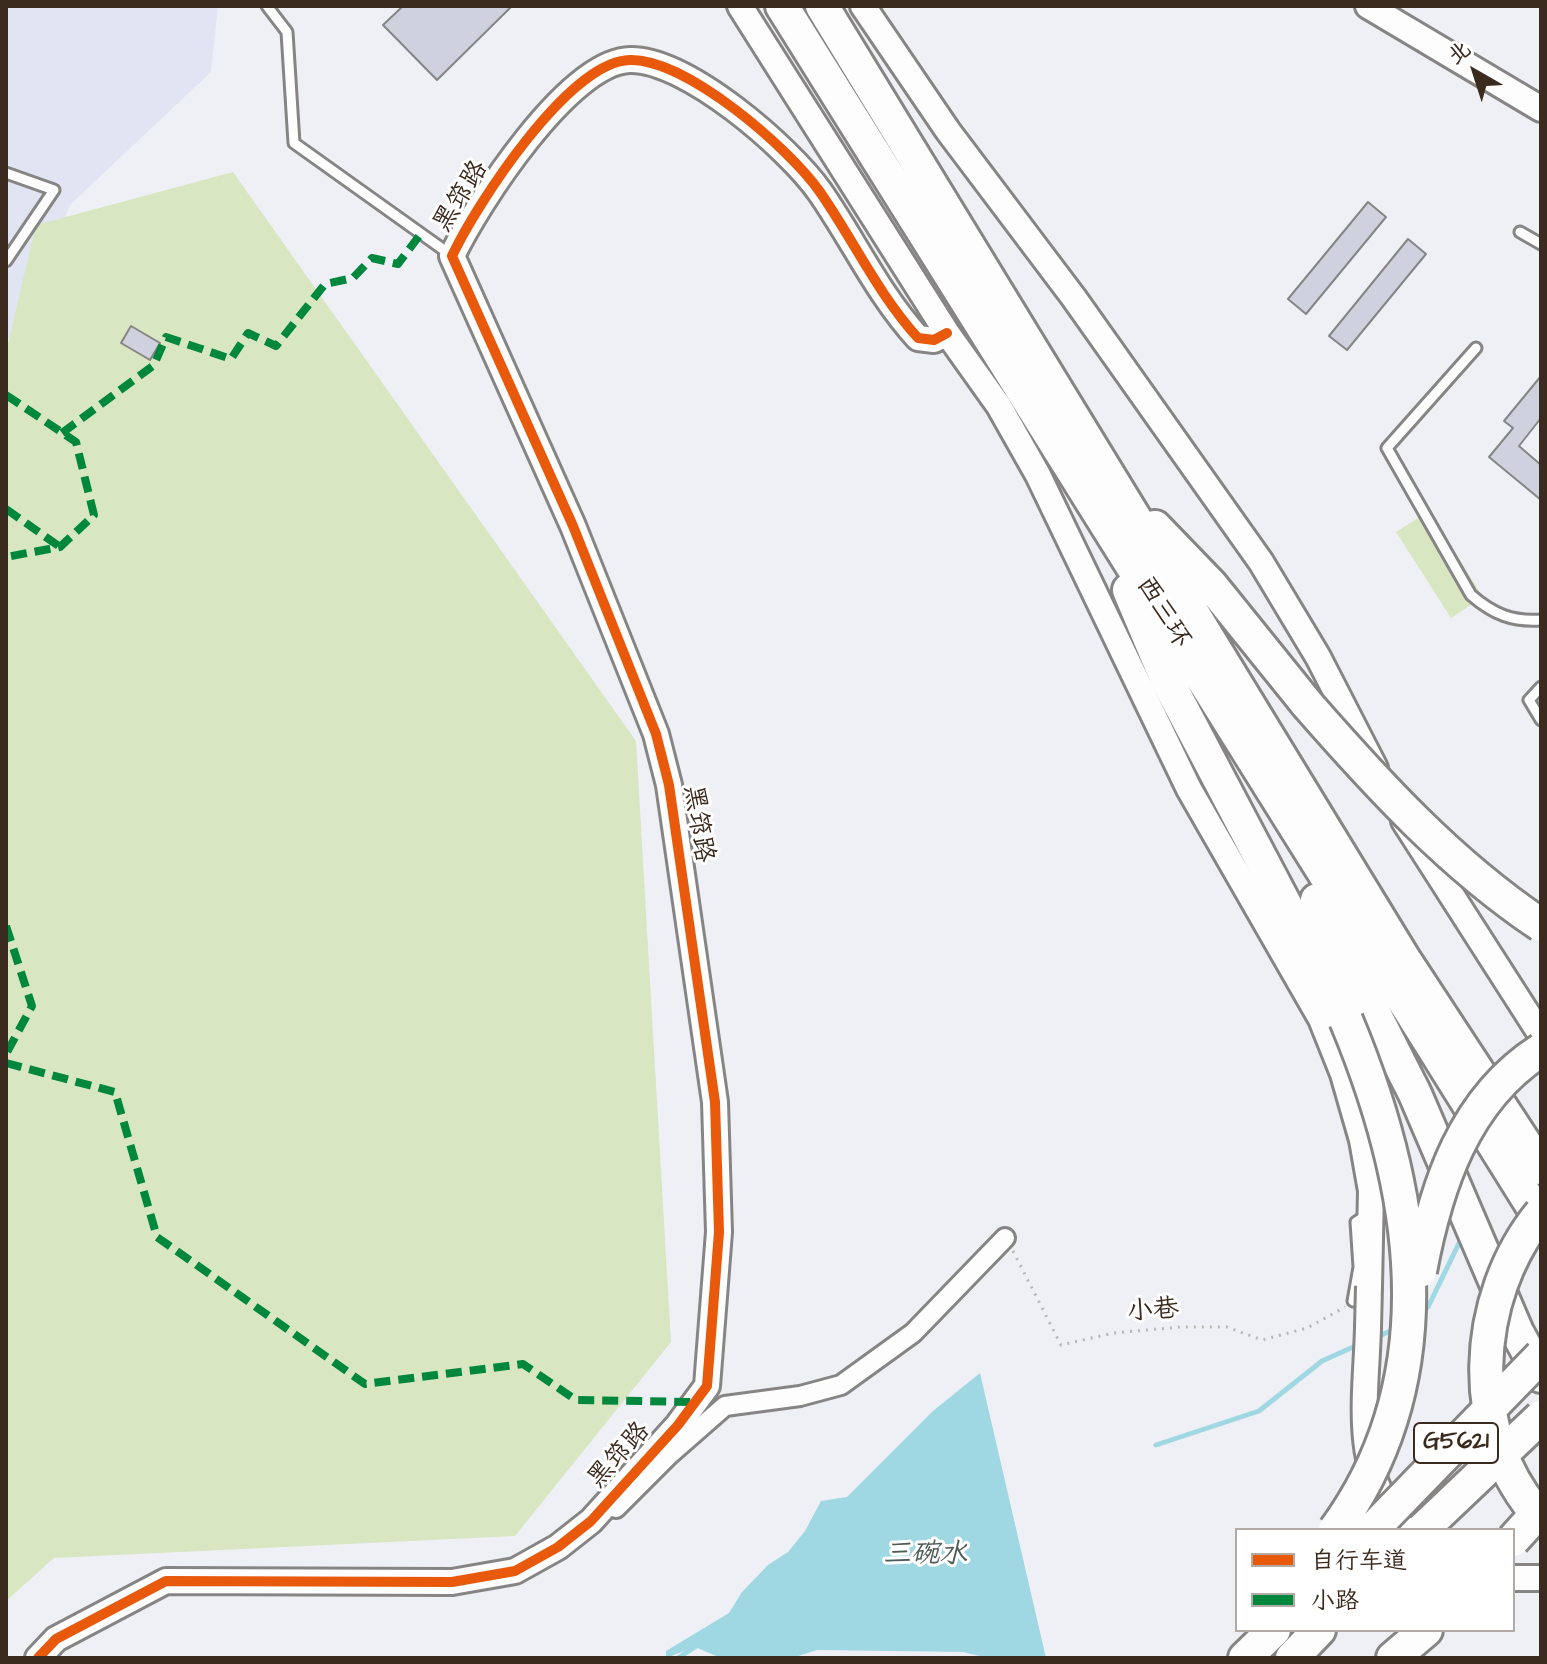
<!DOCTYPE html>
<meta charset="utf-8">
<style>
body{margin:0}
#map{position:relative;width:1547px;height:1664px;overflow:hidden;background:#eff0f6;font-family:"Architects Daughter","LXGW WenKai TC",sans-serif}
canvas{display:block}
.frame{position:absolute;inset:0;border:8px solid #3b2a1e;pointer-events:none}
.legend{position:absolute;left:1235px;top:1528px;width:280px;height:104px;box-sizing:border-box;background:#fff;border:2px solid #b1aaa5;margin:0;padding:10px 14px;list-style:none;font-size:24px;color:#3b2a1e}
.legend li{display:flex;align-items:center;gap:16px;height:40px}
.legend b{width:40px;border:2px solid #b1aaa5}
.north{position:absolute;left:1435px;top:32px;width:80px;height:80px;-webkit-text-stroke:6px #fff;paint-order:stroke;rotate:321deg;font-size:22px;font-weight:700;line-height:32px;text-align:center;color:#3b2a1e}
.north::after{content:'';display:block;margin:auto;width:28px;height:36px;background:#3b2a1e;clip-path:polygon(50% 0,100% 100%,50% 72%,0 100%)}
</style>
<div id="map">
<canvas width="1547" height="1664"></canvas>
<div class="frame"></div>
<ul class="legend">
<li><b style="height:10px;background:#e8590c"></b>自行车道</li>
<li><b style="height:10px;background:#00873e"></b>小路</li>
</ul>
<div class="north">北</div>
</div>
<script>
const c = document.querySelector('canvas').getContext('2d');
c.lineJoin = 'round';
function fill(path, color) { c.fillStyle = color; c.fill(path, 'evenodd'); }
function strokePath(path, color, width, dash) { c.strokeStyle = color; c.lineWidth = width; c.lineCap = dash ? 'butt' : 'round'; c.setLineDash(dash || []); c.stroke(path); }
function write(font, color, halo, rows, align = 'center') {
  c.font = font + ' "Architects Daughter","LXGW WenKai TC",sans-serif'; c.lineWidth = 6; c.setLineDash([]); c.textBaseline = 'middle'; c.strokeStyle = halo; c.fillStyle = color; for (const [text, x, y, turn = 0] of rows) {
    c.save(); c.translate(x, y); c.rotate((+turn || 0) * Math.PI / 180); c.textAlign = isNaN(turn) ? turn : align; if (halo) c.strokeText(text, 0, 0); c.fillText(text, 0, 0); c.restore();
  }
}
const built = new Path2D(`
 M6,6H218L211,72L71,204L6,344Z`);
const green = new Path2D(`
 M233,172L636,741L671,1342L515,1536L54,1558L6,1601V352L36,225Z
 M1429,511L1483,597L1451,618L1396,532Z`);
const water = new Path2D(`
 M980,1373L1046,1658H988L963,1652L817,1650L792,1658H721L695,1647L666,1658V1651L729,1613L742,1592L768,1565L788,1552L805,1531L821,1501L847,1497L933,1411Z`);
const stream = new Path2D(`
 M1419,1315L1428,1307L1462,1237
 M1377,1337L1397,1328
 M1156,1445L1259,1411L1322,1361L1360,1344
 M678,1658L695,1647`);
const building = new Path2D(`
 M403,6H512L437,80L383,25Z
 M1368,202L1386,217L1306,314L1288,299Z
 M1408,239L1426,254L1347,350L1329,336Z
 M131,326L160,343L150,360L121,343Z
 M1541,376V418L1519,446L1541,465V500L1489,457L1513,428L1504,421Z`);
const path = new Path2D(`
 M1013,1251L1061,1345L1114,1333L1180,1327H1227L1262,1340L1307,1328L1345,1307`);
const lane = new Path2D(`
 M267,6L287,32L294,143L451,255
 M6,173L54,190L6,261
 M1520,232L1541,244
 M1476,348L1387,448L1471,595C1493,614 1512,622 1541,620
 M1541,687L1529,700L1541,720
 M1353,1301L1359,1267L1356,1222L1367,1215`);
const street = new Path2D(`
 M616,1508L669,1455L725,1406L800,1396L841,1385L913,1333L1005,1238`);
const secondary = new Path2D(`
 M740,6L947,333L999,406L1038,475L1189,789L1321,1019L1343,1074L1362,1140L1371,1191L1369,1286
 M863,6L948,131L1074,298L1261,562L1318,657L1375,768
 M1368,6L1541,109
 M1404,821L1541,1035
 M1368,1328C1366,1401 1351,1473 1406,1530
 M1513,1578H1541
 M38,1658L56,1639L166,1581L452,1582L515,1571L558,1547L591,1521L678,1425L707,1386L719,1232L715,1102L669,785L656,734L573,526L452,256C476,205 569,61 630,60C687,59 789,148 820,192C854,241 878,294 918,338L934,340L947,333`);
const highway = new Path2D(`
 M782,6L1541,1220
 M822,6L1404,959L1541,1168
 M1155,527L1211,585L1307,704
 M1129,590L1167,680L1346,1020
 M1317,900L1415,1094L1517,1332L1541,1376
 M1245,1658L1274,1630
 M1292,1658L1319,1630
 M1393,1658L1426,1630`);
const secondaryBridge = new Path2D(`
 M1368,1328L1369,1286`);
const highwayBridge = new Path2D(`
 M1307,704C1377,784 1451,865 1541,925
 M1541,1213C1472,1297 1464,1435 1541,1518
 M1420,1271C1436,1186 1464,1099 1541,1050
 M1335,1530C1448,1375 1415,1185 1346,1020
 M1372,1530L1541,1356
 M1422,1530L1541,1417
 M1513,1540L1541,1509`);
const quiet = new Path2D(`
 M6,395L76,442L94,515L60,547L6,557
 M62,433L154,365L166,337L231,359L248,333L276,346L325,284L353,278L372,258L398,264L422,232
 M6,509L60,547
 M6,926L32,1006L6,1054
 M6,1063L115,1092L157,1237L365,1384L523,1364L576,1400L695,1402`);
const cycleway = new Path2D(`
 M38,1658L56,1639L166,1581L452,1582L515,1571L558,1547L591,1521L678,1425L707,1386L719,1232L715,1102L669,785L656,734L573,526L452,256C476,205 569,61 630,60C687,59 789,148 820,192C854,241 878,294 918,338L934,340L947,333`);
const shields = [
 [1456,1443,84]
];
const shieldNames = [
 ["G5621",1456,1443]
];
const streetNames = [
 ["黑筇路",462,197,-58],
 ["西三环",1162,613,58],
 ["黑筇路",697,824,81],
 ["小巷",1153,1312,-4],
 ["黑筇路",620,1456,-48]
];
const waterNames = [
 ["三碗水",925,1556]
];
fill(built, '#e1e5f3');
fill(green, '#d8e6c1');
fill(water, '#9fd8e2');
strokePath(stream, '#9fd8e2', 5);
fill(building, '#cfd2de');
strokePath(building, '#878484', 2);
strokePath(lane, '#878484', 15);
strokePath(street, '#878484', 24);
strokePath(secondary, '#878484', 30);
strokePath(highway, '#878484', 38);
strokePath(path, '#b7b5b5', 3, [2, 6]);
strokePath(lane, '#fdfdfe', 9);
strokePath(street, '#fdfdfe', 18);
strokePath(secondary, '#fdfdfe', 24);
strokePath(highway, '#fdfdfe', 32);
strokePath(secondaryBridge, '#878484', 30, []);
strokePath(highwayBridge, '#878484', 38, []);
strokePath(secondaryBridge, '#fdfdfe', 24);
strokePath(highwayBridge, '#fdfdfe', 32);
strokePath(quiet, '#00873e', 8, [16, 8]);
strokePath(cycleway, '#e8590c', 10);
for (const [x, y, w] of shields) { const box = new Path2D(); box.roundRect(x - w / 2, y - 20, w, 40, 6); c.fillStyle = '#fff'; c.fill(box); strokePath(box, '#3b2a1e', 2); }
write('bold 24px', '#3b2a1e', null, shieldNames);
write('26px', '#3b2a1e', '#fff', streetNames);
write('italic 28px', '#4f5b56', '#fff', waterNames);
</script>
